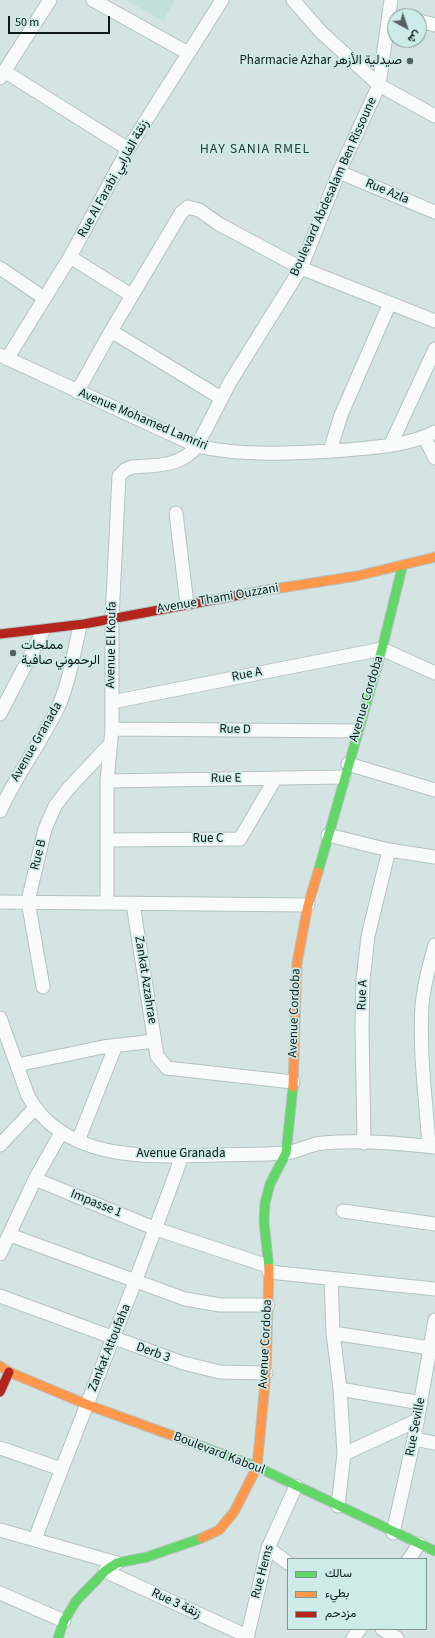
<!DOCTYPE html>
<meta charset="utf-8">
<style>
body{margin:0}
#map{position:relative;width:435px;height:1638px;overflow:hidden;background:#d4e4e2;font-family:"Source Sans 3",Vazirmatn,sans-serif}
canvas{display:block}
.legend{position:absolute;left:287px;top:1558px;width:140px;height:72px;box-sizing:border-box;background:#cdebe8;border:1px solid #819795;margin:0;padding:5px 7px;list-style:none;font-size:12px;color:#0f1a19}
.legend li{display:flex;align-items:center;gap:8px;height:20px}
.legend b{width:20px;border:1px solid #819795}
.north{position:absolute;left:387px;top:8px;width:40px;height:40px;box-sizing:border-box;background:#cdebe8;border:1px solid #819795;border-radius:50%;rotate:140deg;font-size:11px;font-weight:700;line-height:16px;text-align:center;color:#0f1a19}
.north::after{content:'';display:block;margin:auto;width:14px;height:18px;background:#54615f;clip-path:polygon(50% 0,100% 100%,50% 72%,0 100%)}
.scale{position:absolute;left:8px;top:16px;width:102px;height:18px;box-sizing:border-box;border:2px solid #0f1a19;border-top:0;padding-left:5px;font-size:12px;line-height:14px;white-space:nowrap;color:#0f1a19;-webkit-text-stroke:3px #cdebe8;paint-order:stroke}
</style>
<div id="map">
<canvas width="435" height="1638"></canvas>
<ul class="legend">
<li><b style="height:5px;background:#63d668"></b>سالك</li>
<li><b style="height:5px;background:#ff974d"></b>بطيء</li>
<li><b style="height:5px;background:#b3261e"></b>مزدحم</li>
</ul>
<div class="north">ش</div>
<div class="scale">50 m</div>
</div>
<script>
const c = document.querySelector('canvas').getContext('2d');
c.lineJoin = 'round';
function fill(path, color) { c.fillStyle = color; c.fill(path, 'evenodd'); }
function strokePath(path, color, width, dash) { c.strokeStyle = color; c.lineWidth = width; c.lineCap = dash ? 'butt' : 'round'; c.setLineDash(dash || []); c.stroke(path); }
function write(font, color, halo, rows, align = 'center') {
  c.font = font + ' "Source Sans 3",Vazirmatn,sans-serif'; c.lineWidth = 3.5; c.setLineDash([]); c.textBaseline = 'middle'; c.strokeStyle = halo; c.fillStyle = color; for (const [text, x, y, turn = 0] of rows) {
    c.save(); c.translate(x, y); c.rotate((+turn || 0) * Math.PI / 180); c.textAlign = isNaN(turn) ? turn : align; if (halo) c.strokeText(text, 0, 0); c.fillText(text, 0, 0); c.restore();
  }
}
const built = new Path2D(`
 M126,0H175L163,21Z`);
const street = new Path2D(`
 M93,0L188,53
 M293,0L321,32L379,85L435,116
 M419,21L435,25
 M4,71L128,149
 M0,78L50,0
 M339,172L435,212
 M70,257L131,295
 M0,268L44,298
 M111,331L221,398
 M0,355L197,446C245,457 297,453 346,450C376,447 407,446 435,432
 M7,359L70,257L128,149L222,0
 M77,392L111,331L181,213L188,207L199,210L219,224L301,268L435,321
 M425,438L435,458
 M390,446L435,349
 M330,451L341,415L390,303
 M176,513L187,604
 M112,702L382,649L435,673
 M0,714L43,631
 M112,729L357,731
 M348,764L435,790
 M107,781L344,777
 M0,811C17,773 43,741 60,703C70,679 74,652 80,626
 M328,835L389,850L435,857
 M107,840L240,839L275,779
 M0,902L308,905
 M107,902V781L112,729V619L119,476L125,470L132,467C156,465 181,467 197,446L230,382L301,268L339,172L379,85L391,0
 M133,904L157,1056L167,1068L293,1082
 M43,987L28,901L45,829L55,806L68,789L110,744
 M0,1018L28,1096C64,1162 150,1157 215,1155C238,1154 262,1155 285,1153C297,1152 309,1144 323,1143C359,1140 399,1143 435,1147
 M17,1065L103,1047L154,1041
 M78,1141L116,1045
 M364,1143L362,1027L363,980L368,936L389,850
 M0,1145L35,1108
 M429,1146C426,1100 419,1052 422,1005C424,984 429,965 435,945
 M35,1179L156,1229L268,1266
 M343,1211L435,1224
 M10,1235L185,1299L220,1305H268
 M0,1254L35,1179L61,1133
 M269,1272L435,1289
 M331,1279L333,1333L340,1389L344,1454L338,1506
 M0,1296L183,1363L220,1372L266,1373
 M333,1333L430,1348
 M340,1389L421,1403
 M414,1439L435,1443
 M0,1448L61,1469
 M344,1454L418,1420
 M0,1530L117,1563
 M393,1533L414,1439L435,1320
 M35,1539C83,1411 136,1285 182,1156
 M268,1548L288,1563
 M409,1559L419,1544
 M105,1571L247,1636
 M0,1593L64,1621
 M382,1629L397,1638
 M247,1638L268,1548L296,1486
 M353,1638L360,1629`);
const fast = new Path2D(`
 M318,872L382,649L402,568
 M269,1268L264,1222L265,1203L270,1184L286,1153L293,1087
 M190,1442L257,1467L435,1551
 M58,1638L64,1621L76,1601L105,1571L117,1563L147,1557L202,1538`);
const slow = new Path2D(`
 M261,591L357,576L435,557
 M293,1087L297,963L308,905L318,872
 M0,1366L9,1372L88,1405L190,1442
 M202,1538L219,1530L234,1512L257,1467L266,1373L269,1268`);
const jam = new Path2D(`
 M0,634L84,624L261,591
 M0,1392L9,1372`);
const markers = [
 [410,61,4,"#54615f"],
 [13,653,4,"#54615f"]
];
const poiNames = [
 ["Pharmacie Azhar صيدلية الأزهر",402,61],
 ["مملحات",21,646,"left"],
 ["الرحموني صافية",21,661,"left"]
];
const streetNames = [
 ["Rue Al Farabi زنقة الفارابي",114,179,-61],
 ["Boulevard Abdesalam Ben Rissoune",334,187,-66],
 ["Rue Azla",387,192,23],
 ["Avenue Mohamed Lamriri",143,420,23],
 ["Avenue Thami Ouzzani",218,599,-10],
 ["Avenue El Koufa",112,645,-89],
 ["Rue A",247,675,-11],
 ["Avenue Cordoba",367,699,-73],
 ["Rue D",235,730,1],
 ["Avenue Granada",37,742,-60],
 ["Rue E",226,779,-1],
 ["Rue C",208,839],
 ["Rue B",39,855,-76],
 ["Zankat Azzahrae",145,980,81],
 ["Rue A",363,995,-88],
 ["Avenue Cordoba",295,1013,-88],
 ["Avenue Granada",181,1154],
 ["Impasse 1",96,1204,22],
 ["Avenue Cordoba",266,1344,-87],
 ["Zankat Attoufaha",110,1348,-68],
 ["Derb 3",153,1353,20],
 ["Rue Seville",416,1427,-79],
 ["Boulevard Kaboul",219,1454,21],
 ["Rue Hems",263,1572,-75],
 ["Rue 3 زنقة",176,1604,25]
];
const neighbourhoodNames = [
 ["HAY SANIA RMEL",255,150]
];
fill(built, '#c2dfdc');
strokePath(street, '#b4c2c0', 15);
strokePath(fast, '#b4c2c0', 11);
strokePath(slow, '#b4c2c0', 11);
strokePath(jam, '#b4c2c0', 11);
strokePath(street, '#f9fbfb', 13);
strokePath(fast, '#63d668', 9);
strokePath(slow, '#ff974d', 9);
strokePath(jam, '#b3261e', 9);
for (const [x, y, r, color] of markers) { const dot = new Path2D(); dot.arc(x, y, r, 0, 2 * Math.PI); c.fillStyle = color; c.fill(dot); strokePath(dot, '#cdebe8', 1.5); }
write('13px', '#0f1a19', '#cdebe8', poiNames, 'right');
write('13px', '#0f1a19', '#cdebe8', streetNames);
c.letterSpacing = '1px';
write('14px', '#27413f', '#cdebe8', neighbourhoodNames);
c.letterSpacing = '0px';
</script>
